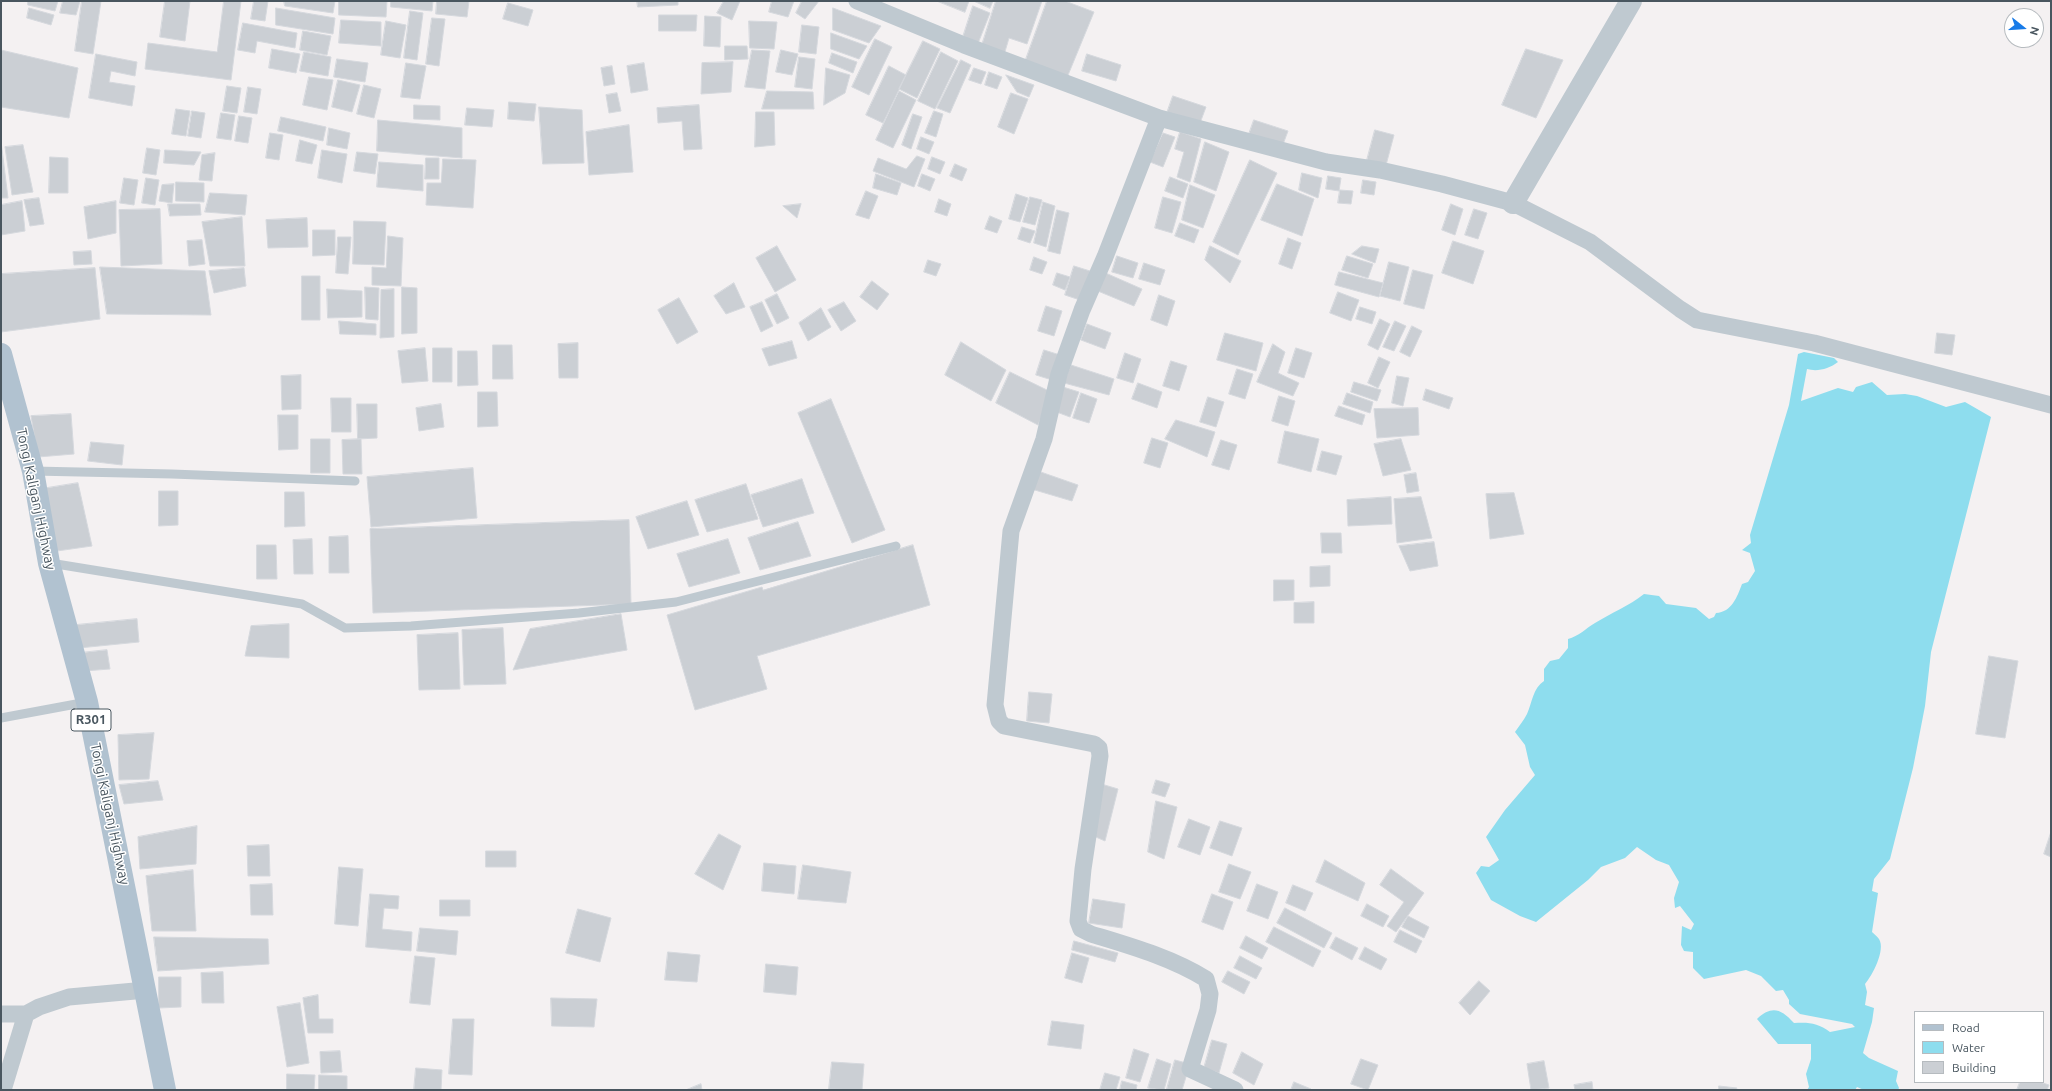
<!DOCTYPE html>
<style>
body{margin:0}
#map{position:relative;width:2052px;height:1091px;overflow:hidden;background:#f4f1f2;font-family:Ubuntu,sans-serif}
canvas{display:block}
.frame{position:absolute;inset:0;border:2px solid #49565f;pointer-events:none}
.legend{position:absolute;left:1914px;top:1011px;width:130px;height:72px;box-sizing:border-box;background:#fff;border:1px solid #b6bbbf;margin:0;padding:5px 7px;list-style:none;font-size:12px;color:#49565f}
.legend li{display:flex;align-items:center;gap:8px;height:20px}
.legend b{width:20px;border:1px solid #b6bbbf}
.north{position:absolute;left:2004px;top:8px;width:40px;height:40px;box-sizing:border-box;background:#fff;border:1px solid #b6bbbf;border-radius:50%;rotate:107deg;font-size:11px;font-weight:700;line-height:16px;text-align:center;color:#49565f}
.north::after{content:'';display:block;margin:auto;width:14px;height:18px;background:#187be8;clip-path:polygon(50% 0,100% 100%,50% 72%,0 100%)}
</style>
<div id="map">
<canvas width="2052" height="1091"></canvas>
<div class="frame"></div>
<ul class="legend">
<li><b style="height:5px;background:#b1c2d0"></b>Road</li>
<li><b style="height:11px;background:#8eddee"></b>Water</li>
<li><b style="height:11px;background:#cbcfd4"></b>Building</li>
</ul>
<div class="north">N</div>
</div>
<script>
const c = document.querySelector('canvas').getContext('2d');
c.lineJoin = 'round';
function fill(path, color) { c.fillStyle = color; c.fill(path, 'evenodd'); }
function strokePath(path, color, width, dash) { c.strokeStyle = color; c.lineWidth = width; c.lineCap = dash ? 'butt' : 'round'; c.setLineDash(dash || []); c.stroke(path); }
function write(font, color, halo, rows, align = 'center') {
  c.font = font + ' Ubuntu,sans-serif'; c.lineWidth = 3; c.setLineDash([]); c.textBaseline = 'middle'; c.strokeStyle = halo; c.fillStyle = color; for (const [text, x, y, turn = 0] of rows) {
    c.save(); c.translate(x, y); c.rotate((+turn || 0) * Math.PI / 180); c.textAlign = isNaN(turn) ? turn : align; if (halo) c.strokeText(text, 0, 0); c.fillText(text, 0, 0); c.restore();
  }
}
const water = new Path2D(`
 M1804,352L1834,358L1838,362C1829,369 1817,372 1807,369L1801,401L1838,388L1853,392L1856,387L1872,382L1887,395L1905,394L1917,396L1946,407L1965,402L1991,417L1931,652L1925,706L1913,768L1890,859L1874,879L1872,891L1878,893L1872,932C1874,934 1877,936 1879,939C1886,950 1872,976 1865,984L1867,992L1865,1005L1874,1008L1872,1022L1863,1053L1869,1058L1898,1071L1896,1081L1899,1088L1898,1090H1864L1857,1087L1855,1090H1807L1809,1087L1806,1074L1811,1059V1044H1778L1757,1019C1772,1005 1781,1009 1794,1023C1809,1022 1818,1023 1830,1032L1855,1027L1852,1024L1800,1014L1789,1004V1000L1783,990L1776,991L1761,976L1746,970L1704,979L1693,968V952L1684,951L1681,945L1682,926L1691,930L1694,924L1680,906L1675,908L1674,898L1679,882L1669,865L1656,860L1637,847L1625,858L1601,867L1588,880L1536,922L1520,916L1491,900L1476,873L1481,866L1489,867L1499,860L1486,837L1505,810L1535,775L1530,767L1525,745L1515,732C1519,726 1524,720 1527,714C1532,703 1533,688 1544,681V669L1550,661L1559,659L1568,648V639C1579,636 1585,629 1595,623C1611,613 1629,606 1644,594L1659,596L1666,604L1696,608L1709,619L1714,617L1716,613C1732,612 1737,597 1742,584L1748,582L1755,571L1750,553L1742,550L1751,543L1750,535L1789,405L1798,354Z`);
const building = new Path2D(`
 M28,1H58L55,11L28,5Z
 M63,1H80L76,15L60,13Z
 M82,1H101L93,54L75,51Z
 M165,1H190L185,41L160,37Z
 M224,1H241L231,80L145,69L148,43L217,52Z
 M254,1H268L265,21L251,19Z
 M284,1H335L333,13L285,6Z
 M339,1H387L386,17L339,15Z
 M391,1H433L432,11L391,7Z
 M437,1H469L467,17L436,14Z
 M637,1H678V5L638,7Z
 M724,1H740L732,20L717,13Z
 M772,1H794L788,17L769,12Z
 M802,1H819L805,19L796,13Z
 M937,1H969L965,12Z
 M974,1H993L990,8Z
 M996,1H1042L1027,44L1009,38L1004,55L982,45Z
 M1047,1H1065L1094,12L1066,80L1025,62Z
 M508,3L533,10L528,26L503,19Z
 M973,6L990,13L977,46L962,40Z
 M29,8L54,15L51,25L27,18Z
 M276,8L335,18L333,34L276,25Z
 M833,8L881,26L869,43L833,30Z
 M410,11L423,13L417,60L404,58Z
 M659,15H697L696,31H659Z
 M705,16L721,17L720,47L704,46Z
 M432,18L445,19L439,66L426,64Z
 M341,20L381,22V46L339,43Z
 M386,21L406,25L400,58L381,55Z
 M749,21L777,22L774,49L750,48Z
 M243,23L297,33L295,48L257,41L255,53L238,50Z
 M802,25L819,27L816,54L799,52Z
 M303,31L331,36L327,55L300,50Z
 M831,33L867,46L859,59L831,49Z
 M875,39L892,47L869,95L852,87Z
 M923,41L940,49L917,98L899,89Z
 M725,46H747L748,59L725,60Z
 M272,49L300,54L296,73L269,68Z
 M1526,49L1563,60L1536,118L1502,105Z
 M1,50L78,68L69,118L1,107Z
 M752,50L770,51L765,89L745,87Z
 M781,50L798,54L792,75L776,72Z
 M304,52L331,57L328,76L300,71Z
 M941,52L958,61L935,109L918,101Z
 M832,53L857,62L853,73L829,63Z
 M96,54L137,62L135,76L111,71L109,82L135,86L132,106L89,98Z
 M1087,54L1121,65L1116,81L1082,71Z
 M799,57L815,59L812,89L795,87Z
 M337,59L368,63L365,82L334,77Z
 M961,60L971,65L950,113L937,108Z
 M733,62L731,92L701,94L702,63Z
 M406,63L426,66L420,99L401,97Z
 M644,63L648,90L631,93L627,66Z
 M612,66L615,84L604,86L601,68Z
 M889,66L906,75L883,123L866,115Z
 M826,68L850,75L845,93L824,105Z
 M974,68L986,72L981,84L969,80Z
 M989,72L1002,77L997,89L985,85Z
 M1006,75L1034,85L1029,97L1017,92Z
 M309,77L333,80L327,110L303,105Z
 M338,80L360,85L352,112L332,107Z
 M364,85L381,89L374,118L357,114Z
 M227,86L241,88L237,113L223,111Z
 M248,87L261,89L257,114L244,112Z
 M767,91L813,92L814,109H762Z
 M899,91L916,100L893,148L876,140Z
 M617,93L621,111L609,113L606,95Z
 M1011,93L1028,99L1014,134L998,127Z
 M1173,96L1206,107L1200,123L1167,113Z
 M509,102L536,104L534,121L508,119Z
 M414,105L440,106V120L414,119Z
 M699,105L702,149L684,150L682,121L658,123L657,108Z
 M539,107L582,110L584,163L543,164Z
 M467,108L494,110L492,127L465,125Z
 M176,109L190,111L186,136L172,134Z
 M192,111L205,113L201,138L188,136Z
 M934,111L943,114L936,137L925,133Z
 M756,112H774L775,145L755,147Z
 M221,113L235,115L231,140L217,138Z
 M913,114L922,117L911,149L902,145Z
 M239,116L252,118L248,143L235,141Z
 M281,117L326,127L323,141L278,131Z
 M378,120L462,128V158L377,151Z
 M1254,120L1288,131L1282,147L1248,137Z
 M629,125L633,172L589,175L586,132Z
 M329,128L350,133L347,149L327,145Z
 M1375,130L1394,135L1385,169L1366,164Z
 M1180,132L1201,139L1190,182L1177,177L1184,152L1175,149Z
 M270,133L283,135L279,160L266,158Z
 M1163,133L1175,137L1163,167L1150,162Z
 M921,137L934,142L929,154L917,149Z
 M300,140L317,145L312,164L296,161Z
 M1,141L8,198H1Z
 M1205,142L1229,152L1216,191L1194,182Z
 M23,145L33,192L12,195L5,147Z
 M147,148L160,150L156,175L143,173Z
 M165,150L201,152L194,165L164,163Z
 M322,150L347,154L342,183L318,178Z
 M357,152L378,154L375,174L354,171Z
 M215,153L212,181L199,180L202,155Z
 M917,156L925,159L914,187L873,171L878,158L906,169Z
 M50,157L68,158V193H49Z
 M932,157L945,162L940,174L928,169Z
 M426,158H439V179H425Z
 M443,159L476,160L473,208L426,205L427,183H441Z
 M1250,160L1277,173L1238,255L1213,242Z
 M379,162L423,165V191L377,187Z
 M955,164L967,169L962,181L950,176Z
 M1302,173L1322,178L1318,198L1299,190Z
 M876,174L901,183L897,195L873,188Z
 M922,174L935,179L930,191L918,186Z
 M1328,176L1341,178L1339,191L1326,189Z
 M1170,177L1188,184L1183,198L1165,191Z
 M124,178L138,180L134,205L120,203Z
 M146,178L159,180L155,205L142,203Z
 M1363,180L1376,182L1374,195L1361,193Z
 M176,182L204,183V202L176,201Z
 M174,184L172,203L159,201L162,185Z
 M1277,184L1314,199L1302,236L1261,220Z
 M1190,185L1215,195L1203,228L1182,220Z
 M1340,190L1353,191L1351,204L1338,203Z
 M866,191L878,196L869,219L856,215Z
 M210,193L247,195L245,215L205,212Z
 M1016,194L1028,198L1020,222L1009,219Z
 M1030,197L1042,200L1035,225L1023,222Z
 M1163,197L1181,202L1172,233L1155,228Z
 M39,198L44,224L30,226L24,200Z
 M939,199L951,204L947,216L935,212Z
 M22,201L25,231L1,235V205Z
 M116,201V233L88,239L84,207Z
 M1043,202L1055,206L1046,247L1034,243Z
 M168,204H200L201,215L170,216Z
 M801,204L797,218L783,206Z
 M1451,204L1463,209L1455,235L1442,230Z
 M160,209L162,264L121,266L119,210Z
 M1474,209L1487,213L1478,239L1465,235Z
 M1057,210L1069,213L1060,254L1048,251Z
 M990,216L1002,221L997,233L985,229Z
 M242,217L245,266H210L202,222Z
 M307,218L308,247L268,248L266,220Z
 M354,221L386,222L384,265L353,264Z
 M1180,223L1199,230L1194,243L1175,236Z
 M1022,227L1035,231L1030,243L1018,239Z
 M313,230H335V255L313,256Z
 M388,236L403,238L401,286L372,285V267L386,268Z
 M338,237H351L348,274L336,273Z
 M1288,238L1301,243L1292,269L1279,264Z
 M202,240L205,264L189,266L187,241Z
 M1453,241L1484,251L1473,284L1442,273Z
 M777,246L796,280L775,292L756,258Z
 M1210,246L1241,261L1230,283L1205,260Z
 M1362,246L1379,249L1375,263L1352,254Z
 M91,251L92,264L74,265L73,252Z
 M1117,256L1138,263L1133,278L1112,272Z
 M1347,256L1373,264L1368,278L1342,270Z
 M1034,257L1047,262L1042,274L1030,270Z
 M928,260L941,264L936,276L924,272Z
 M1389,262L1409,267L1400,301L1380,296Z
 M1144,263L1165,270L1160,285L1139,279Z
 M1074,266L1090,271L1080,300L1065,295Z
 M100,267L205,271L211,315L107,314Z
 M95,268L100,319L1,332V274Z
 M244,268L246,286L214,293L209,271Z
 M1413,270L1433,275L1424,309L1404,304Z
 M1101,271L1142,289L1134,306L1093,289Z
 M1339,272L1383,283L1379,297L1335,285Z
 M1057,273L1070,277L1065,290L1053,285Z
 M302,276H320V320H302Z
 M872,281L889,294L877,310L860,297Z
 M734,283L745,307L726,314L714,296Z
 M365,287L379,288L378,320L366,319Z
 M402,287L417,288V333L402,334Z
 M327,289L362,291V317L328,318Z
 M394,289V337L380,338L381,290Z
 M1338,292L1359,300L1351,321L1330,313Z
 M777,294L789,318L777,324L765,300Z
 M1159,295L1175,301L1167,326L1151,320Z
 M679,298L698,332L677,344L658,310Z
 M762,302L773,326L761,332L750,307Z
 M844,302L856,321L841,331L828,310Z
 M1046,306L1062,311L1054,336L1038,331Z
 M1360,307L1376,312L1372,324L1356,319Z
 M821,308L831,327L808,341L799,323Z
 M1380,319L1390,324L1378,350L1368,345Z
 M339,321L376,324V335L340,334Z
 M1395,321L1406,326L1394,351L1383,347Z
 M1087,324L1111,333L1105,349L1081,340Z
 M1412,326L1422,331L1410,357L1400,352Z
 M1225,333L1263,343L1256,371L1217,360Z
 M1937,333L1955,335L1952,355L1935,353Z
 M792,341L797,358L769,366L762,349Z
 M961,342L1006,370L991,401L945,375Z
 M578,343V378H559L558,344Z
 M1273,344L1285,352L1278,373L1299,383L1293,396L1257,382Z
 M493,345H512L513,379H493Z
 M425,348L428,381L402,383L398,351Z
 M433,348H452V382H433Z
 M1296,348L1312,353L1304,378L1288,373Z
 M1044,350L1060,355L1052,380L1036,375Z
 M458,351H477L478,385L458,386Z
 M1125,353L1141,359L1133,383L1117,378Z
 M1379,357L1390,362L1378,388L1368,383Z
 M1171,361L1187,366L1179,391L1163,386Z
 M1071,365L1114,379L1109,395L1064,383Z
 M1237,369L1253,374L1245,399L1229,394Z
 M1010,372L1051,392L1038,425L996,403Z
 M301,375V409L282,410L281,376Z
 M1397,376L1409,378L1403,406L1392,403Z
 M1354,382L1381,390L1377,401L1351,392Z
 M1138,383L1162,392L1157,408L1132,399Z
 M1063,387L1079,392L1070,417L1054,411Z
 M1426,389L1453,398L1449,409L1423,400Z
 M478,392H497L498,426L478,427Z
 M1081,393L1097,399L1089,423L1073,418Z
 M1347,393L1373,402L1370,413L1343,404Z
 M1279,396L1295,401L1288,426L1272,421Z
 M1208,397L1224,402L1216,427L1200,422Z
 M331,398H351V432H332Z
 M831,399L885,530L852,543L798,413Z
 M357,404H377V438L358,439Z
 M441,404L444,427L419,431L416,408Z
 M1339,406L1365,415L1362,425L1335,416Z
 M1418,408L1419,435L1377,438L1374,409Z
 M71,414L74,454L38,457L31,416Z
 M278,415H298V449L279,450Z
 M1176,420L1215,432L1207,457L1165,439Z
 M1285,431L1319,439L1311,472L1278,463Z
 M1152,438L1168,443L1160,468L1144,463Z
 M311,439H330V473H311Z
 M361,439L362,474H343L342,440Z
 M1401,439L1411,470L1383,476L1374,444Z
 M1221,440L1237,445L1229,470L1212,465Z
 M91,442L124,445L122,465L88,461Z
 M1322,451L1342,456L1336,475L1317,470Z
 M473,468L477,518L371,527L367,477Z
 M1035,470L1078,485L1072,501L1028,488Z
 M1416,473L1419,491L1407,493L1404,475Z
 M802,479L814,513L763,527L751,495Z
 M78,483L92,546L57,551L41,489Z
 M746,484L758,519L707,532L695,500Z
 M159,491H178V525L159,526Z
 M285,492H304L305,526L285,527Z
 M1514,493L1524,534L1490,539L1486,494Z
 M1391,497L1392,524L1348,526L1347,500Z
 M1421,497L1432,538L1397,543L1394,499Z
 M687,501L699,535L648,549L636,517Z
 M629,520L631,604L373,613L370,529Z
 M798,522L811,556L760,570L748,538Z
 M1321,533H1341L1342,553H1322Z
 M348,536L349,573H329V537Z
 M312,539L313,574H294L293,540Z
 M728,539L740,573L689,587L677,554Z
 M1434,542L1438,566L1410,571L1399,546Z
 M257,545H276L277,579H257Z
 M913,545L930,605L757,656L767,689L695,710L667,615L762,587L763,590Z
 M1330,566V586L1310,587V567Z
 M1274,580H1294V600L1274,601Z
 M1314,602V623H1294V603Z
 M621,614L627,650L513,670L530,629Z
 M137,619L139,642L79,648L76,625Z
 M289,624V658L245,656L251,626Z
 M503,628L506,684L464,685L462,630Z
 M458,633L460,689L419,690L417,635Z
 M107,650L110,669L84,671L80,653Z
 M1989,656L2018,661L2005,738L1976,734Z
 M1029,692L1052,694L1049,723L1027,721Z
 M154,733L149,779L119,780L118,735Z
 M1156,780L1170,784L1165,797L1152,793Z
 M158,781L163,800L124,804L119,785Z
 M1098,783L1118,789L1105,841L1089,834Z
 M1156,801L1177,807L1164,859L1148,852Z
 M1189,819L1210,827L1200,855L1178,847Z
 M1220,821L1242,828L1232,856L1210,848Z
 M197,826L196,864L140,869L138,837Z
 M2051,832V857L2044,854Z
 M719,834L741,846L723,890L695,874Z
 M269,845L270,876H248L247,846Z
 M486,851H516V867H486Z
 M1325,860L1365,883L1358,901L1316,882Z
 M764,863L796,866L794,894L762,891Z
 M1229,864L1251,872L1240,899L1219,892Z
 M803,865L851,872L846,903L798,899Z
 M339,867L363,869L358,926L335,924Z
 M1391,869L1424,893L1396,932L1387,926L1404,902L1380,885Z
 M193,870L196,931H152L146,876Z
 M272,884L273,915H251L250,885Z
 M1257,884L1278,892L1268,919L1247,911Z
 M1293,885L1313,893L1305,911L1286,903Z
 M370,894L399,896L398,909L384,908L382,929L412,932L411,951L366,947Z
 M1212,894L1233,902L1223,930L1202,922Z
 M1093,899L1125,904L1122,928L1089,923Z
 M440,900H470V916H440Z
 M1367,904L1389,916L1383,927L1361,916Z
 M1285,908L1332,933L1324,948L1277,923Z
 M578,909L611,918L600,962L566,953Z
 M1408,916L1429,927L1424,938L1402,927Z
 M1274,927L1321,951L1313,967L1266,942Z
 M420,928L458,931L456,955L417,951Z
 M1400,930L1422,941L1416,953L1394,942Z
 M1246,936L1268,948L1262,959L1240,948Z
 M154,937L268,939L269,964L158,971Z
 M1336,937L1358,948L1352,960L1330,948Z
 M1074,941L1118,953L1115,962L1072,950Z
 M1365,947L1387,959L1381,970L1359,959Z
 M668,952L700,955L697,982L665,980Z
 M1072,953L1089,958L1082,983L1065,978Z
 M415,956L435,958L430,1005L410,1003Z
 M1240,956L1262,968L1256,979L1234,968Z
 M766,964L798,967L796,995L764,992Z
 M1228,971L1250,982L1244,994L1222,982Z
 M223,972L224,1003H202L201,973Z
 M159,977H181V1007L159,1008Z
 M1479,981L1490,991L1470,1015L1459,1003Z
 M318,995L319,1019H333V1033H308L303,998Z
 M551,998L597,999L594,1027L552,1026Z
 M300,1003L309,1063L287,1067L277,1007Z
 M453,1019H474L472,1075L449,1074Z
 M1052,1021L1084,1025L1081,1049L1048,1045Z
 M1212,1040L1227,1044L1219,1073L1204,1068Z
 M1134,1049L1149,1054L1140,1082L1126,1078Z
 M340,1051L342,1072L321,1073L320,1052Z
 M1242,1052L1263,1064L1254,1085L1233,1073Z
 M1157,1059L1171,1064L1164,1090L1148,1088Z
 M1361,1059L1378,1065L1368,1090L1351,1084Z
 M1175,1060L1190,1064L1182,1090L1167,1089Z
 M1544,1061L1549,1088L1531,1090L1527,1064Z
 M832,1062L864,1064L862,1090L829,1089Z
 M416,1068L442,1070L441,1090H414Z
 M1105,1073L1120,1077L1116,1090H1100Z
 M287,1074L315,1075L314,1090H287Z
 M319,1075L347,1076V1090H319Z
 M1122,1081L1137,1085L1136,1090H1120Z
 M1294,1082L1311,1089L1310,1090H1291Z
 M1592,1082L1593,1090H1575L1574,1085Z
 M2020,1082H2040L2049,1085L2047,1090H2017Z
 M701,1084L702,1090H686Z
 M1719,1086L1737,1088L1736,1090H1719Z`);
const service = new Path2D(`
 M33,471L172,474L355,481
 M50,563L302,604L345,628L411,626L579,613L676,602L896,546
 M1,718L87,702`);
const minor = new Path2D(`
 M857,1L964,45L1159,118L1326,162L1380,170L1442,184L1513,203L1590,242L1680,309L1697,320L1814,343L2051,405
 M1159,118L1105,257L1082,310L1059,374L1044,439L1011,531L995,705L999,721L1004,726L1094,744L1099,748L1100,756L1083,869L1078,921L1081,929L1091,934C1130,946 1170,957 1206,979L1210,994L1208,1010L1190,1069L1235,1090
 M1,1014H26L39,1007L69,997L146,990
 M3,1090L26,1014`);
const tertiary = new Path2D(`
 M1513,203L1631,1`);
const primary = new Path2D(`
 M1,354L33,471L49,563L87,702L165,1090`);
const shields = [
 [91,720,40]
];
const shieldNames = [
 ["R301",91,720]
];
const streetNames = [
 ["Tongi Kaliganj Highway",36,499,78],
 ["Tongi Kaliganj Highway",110,814,78]
];
fill(water, '#8eddee');
fill(building, '#cbcfd4');
strokePath(building, '#d5d8dd', 1);
strokePath(service, '#bfc9d0', 9);
strokePath(minor, '#bfc9d0', 17);
strokePath(tertiary, '#bfc9d0', 22);
strokePath(primary, '#b1c2d0', 22);
for (const [x, y, w] of shields) { const box = new Path2D(); box.roundRect(x - w / 2, y - 11, w, 22, 3); c.fillStyle = '#fff'; c.fill(box); strokePath(box, '#49565f', 1); }
write('bold 13px', '#49565f', null, shieldNames);
write('14px', '#49565f', '#fff', streetNames);
</script>
